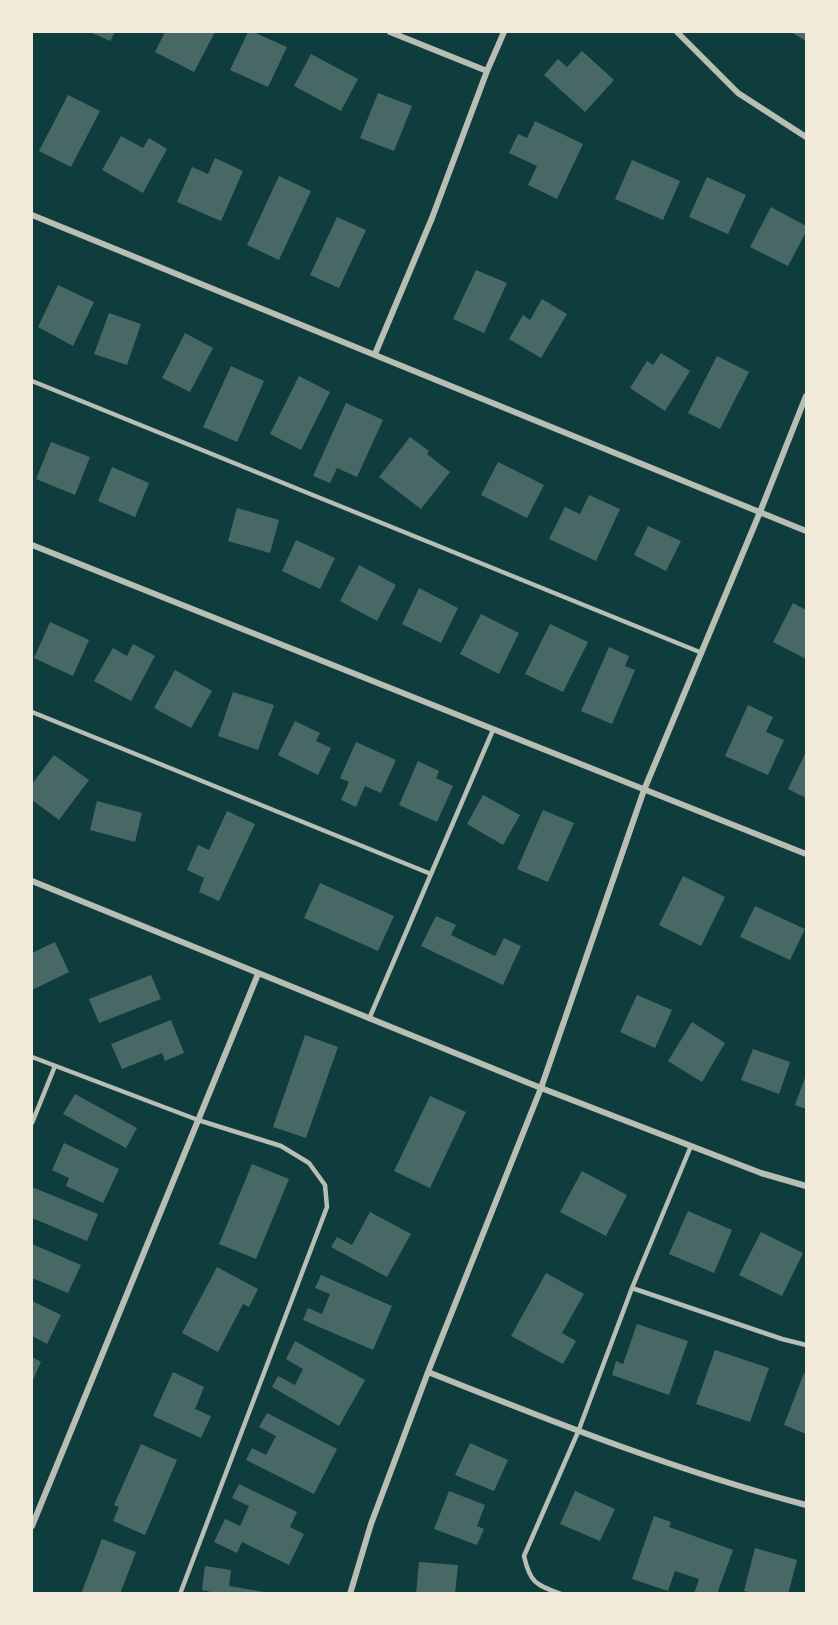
<!DOCTYPE html>
<style>
body{margin:0}
#map{position:relative;width:838px;height:1625px;overflow:hidden;background:#0f3d3e;font-family:"Varela Round",sans-serif}
canvas{display:block}
.frame{position:absolute;inset:0;border:33px solid #f1e9da;pointer-events:none}
</style>
<div id="map">
<canvas width="838" height="1625"></canvas>
<div class="frame"></div>
</div>
<script>
const c = document.querySelector('canvas').getContext('2d');
c.lineJoin = 'round';
function fill(path, color) { c.fillStyle = color; c.fill(path, 'evenodd'); }
function strokePath(path, color, width, dash) { c.strokeStyle = color; c.lineWidth = width; c.lineCap = dash ? 'butt' : 'round'; c.setLineDash(dash || []); c.stroke(path); }
const building = new Path2D(`
 M90,32H115L110,41Z
 M165,32H215L194,72L155,52Z
 M248,32H253L287,47L268,87L230,70Z
 M791,32H806V41Z
 M582,51L614,80L585,112L544,75L558,59L567,67Z
 M311,54L358,79L341,111L294,86Z
 M378,93L412,106L394,151L360,138Z
 M68,95L100,111L71,167L39,151Z
 M535,121L583,144L557,199L528,185L537,166L509,153L518,134L527,138Z
 M121,136L143,148L149,138L167,149L143,193L102,170Z
 M215,158L243,171L221,221L177,202L192,167L208,174Z
 M632,160L680,181L663,220L615,199Z
 M279,176L311,191L279,260L247,245Z
 M707,177L746,195L728,234L689,217Z
 M771,207L806,226V232L788,266L750,247Z
 M337,217L366,230L339,288L310,275Z
 M476,270L507,283L484,333L453,319Z
 M58,285L94,302L73,346L38,327Z
 M542,299L567,314L541,358L509,339L523,315L530,320Z
 M109,313L141,324L127,365L94,354Z
 M185,333L213,348L190,392L162,378Z
 M661,353L690,371L665,411L630,388L647,361L653,365Z
 M717,356L749,372L720,429L688,413Z
 M231,366L264,381L237,442L203,427Z
 M299,376L330,392L301,450L270,434Z
 M346,403L383,420L357,477L337,468L330,483L313,476Z
 M410,437L429,451L427,454L450,472L421,509L379,477Z
 M51,442L90,457L75,495L36,479Z
 M498,462L544,485L527,518L481,495Z
 M112,467L149,483L135,517L98,501Z
 M589,495L620,509L596,561L549,539L565,507L580,514Z
 M237,508L279,520L270,553L228,541Z
 M648,526L681,541L666,571L634,555Z
 M296,540L335,558L320,589L282,571Z
 M359,565L396,585L377,621L340,601Z
 M419,588L458,608L441,643L402,624Z
 M793,603L806,610V659L773,642Z
 M481,614L519,633L499,674L460,654Z
 M50,622L89,640L73,676L34,658Z
 M550,624L588,642L563,692L525,674Z
 M133,644L155,656L131,701L94,681L113,648L127,656Z
 M609,647L629,656L625,666L635,670L612,724L581,711Z
 M175,670L212,691L191,728L154,708Z
 M233,692L274,705L258,750L218,736Z
 M748,705L773,717L766,732L784,740L768,775L725,756Z
 M295,721L320,733L316,741L331,748L318,775L278,755Z
 M356,742L396,760L381,793L365,786L356,807L341,800L349,782L340,778Z
 M806,752V798L788,789Z
 M54,755L89,780L59,820L32,800V784Z
 M418,761L439,771L436,778L453,786L437,822L399,805Z
 M483,795L520,815L503,845L467,824Z
 M97,801L142,813L135,842L90,830Z
 M543,810L574,823L548,882L517,869Z
 M227,811L255,824L219,901L199,892L204,878L187,870L198,845L209,850Z
 M683,876L725,897L701,946L659,925Z
 M320,883L394,916L378,951L304,918Z
 M755,906L805,929L790,960L740,937Z
 M436,916L456,925L451,935L495,956L504,938L521,946L503,985L421,946Z
 M55,942L69,972L32,990V953Z
 M151,975L161,999L99,1023L89,999Z
 M637,995L672,1010L655,1048L620,1032Z
 M171,1020L184,1053L165,1061L162,1053L122,1069L111,1044Z
 M692,1022L725,1043L702,1082L668,1061Z
 M305,1035L338,1047L306,1138L273,1127Z
 M753,1049L790,1062L779,1094L741,1080Z
 M806,1075V1109L795,1105Z
 M75,1094L137,1128L126,1148L63,1114Z
 M430,1096L466,1112L430,1188L394,1171Z
 M64,1143L119,1169L103,1203L66,1186L69,1178L52,1170Z
 M252,1164L289,1179L256,1259L219,1244Z
 M582,1171L627,1195L606,1236L560,1212Z
 M32,1187L98,1214L87,1241L32,1218Z
 M688,1211L732,1230L714,1273L669,1254Z
 M370,1212L411,1234L387,1277L331,1247L337,1237L352,1245Z
 M761,1232L803,1253L782,1296L739,1275Z
 M32,1244L81,1265L68,1293L32,1278Z
 M217,1267L258,1289L249,1307L243,1304L218,1352L182,1333Z
 M546,1273L584,1294L562,1333L576,1341L563,1364L511,1336Z
 M321,1275L392,1306L373,1350L303,1320L308,1308L322,1314L330,1294L315,1288Z
 M32,1301L61,1315L47,1344L32,1336L33,1330L32,1329Z
 M637,1324L688,1341L669,1395L612,1375L616,1361L623,1364Z
 M295,1341L365,1380L339,1426L272,1387L278,1376L295,1385L303,1369L286,1359Z
 M715,1350L769,1368L750,1422L696,1404Z
 M32,1357L41,1362L32,1382Z
 M173,1372L204,1387L195,1409L211,1416L201,1438L153,1416Z
 M804,1373L806,1374V1434L784,1425Z
 M267,1413L337,1449L314,1494L246,1460L252,1448L266,1455L276,1436L259,1427Z
 M470,1443L508,1460L494,1491L455,1475Z
 M141,1444L177,1460L145,1535L113,1521L119,1507L114,1505Z
 M239,1484L297,1512L290,1527L304,1534L289,1565L242,1542L237,1553L214,1542L225,1519L240,1526L249,1506L232,1498Z
 M449,1491L485,1505L477,1526L484,1529L477,1545L434,1529Z
 M575,1491L615,1509L600,1541L560,1524Z
 M654,1516L671,1522L669,1527L733,1550L717,1594H694L699,1579L675,1571L668,1591L632,1579Z
 M102,1539L136,1552L120,1594H81Z
 M755,1548L797,1560L788,1594H755L744,1591Z
 M419,1562L458,1565L455,1594H416Z
 M205,1566L231,1570L229,1586L276,1594H220L202,1590Z`);
const service = new Path2D(`
 M32,381L702,653
 M32,712L431,874L493,730
 M369,1019L431,874
 M32,1057L198,1120L281,1146L309,1163L325,1185L327,1207L180,1594
 M32,1123L55,1066
 M632,1288L782,1339L806,1345
 M561,1594C536,1585 530,1583 524,1556L578,1432L632,1288L691,1146`);
const minor = new Path2D(`
 M390,32L487,71
 M677,32L738,93L806,137
 M32,215L806,531
 M375,354L432,218L487,71L504,32
 M32,545L806,854
 M32,881L541,1088L761,1173L806,1186
 M428,1372C553,1422 677,1471 806,1505
 M32,1526L258,974
 M350,1594L371,1524L428,1372L541,1088L644,790L760,512L806,396`);
fill(building, '#486865');
strokePath(service, '#b8beb3', 4.5);
strokePath(minor, '#b8beb3', 6);
</script>
